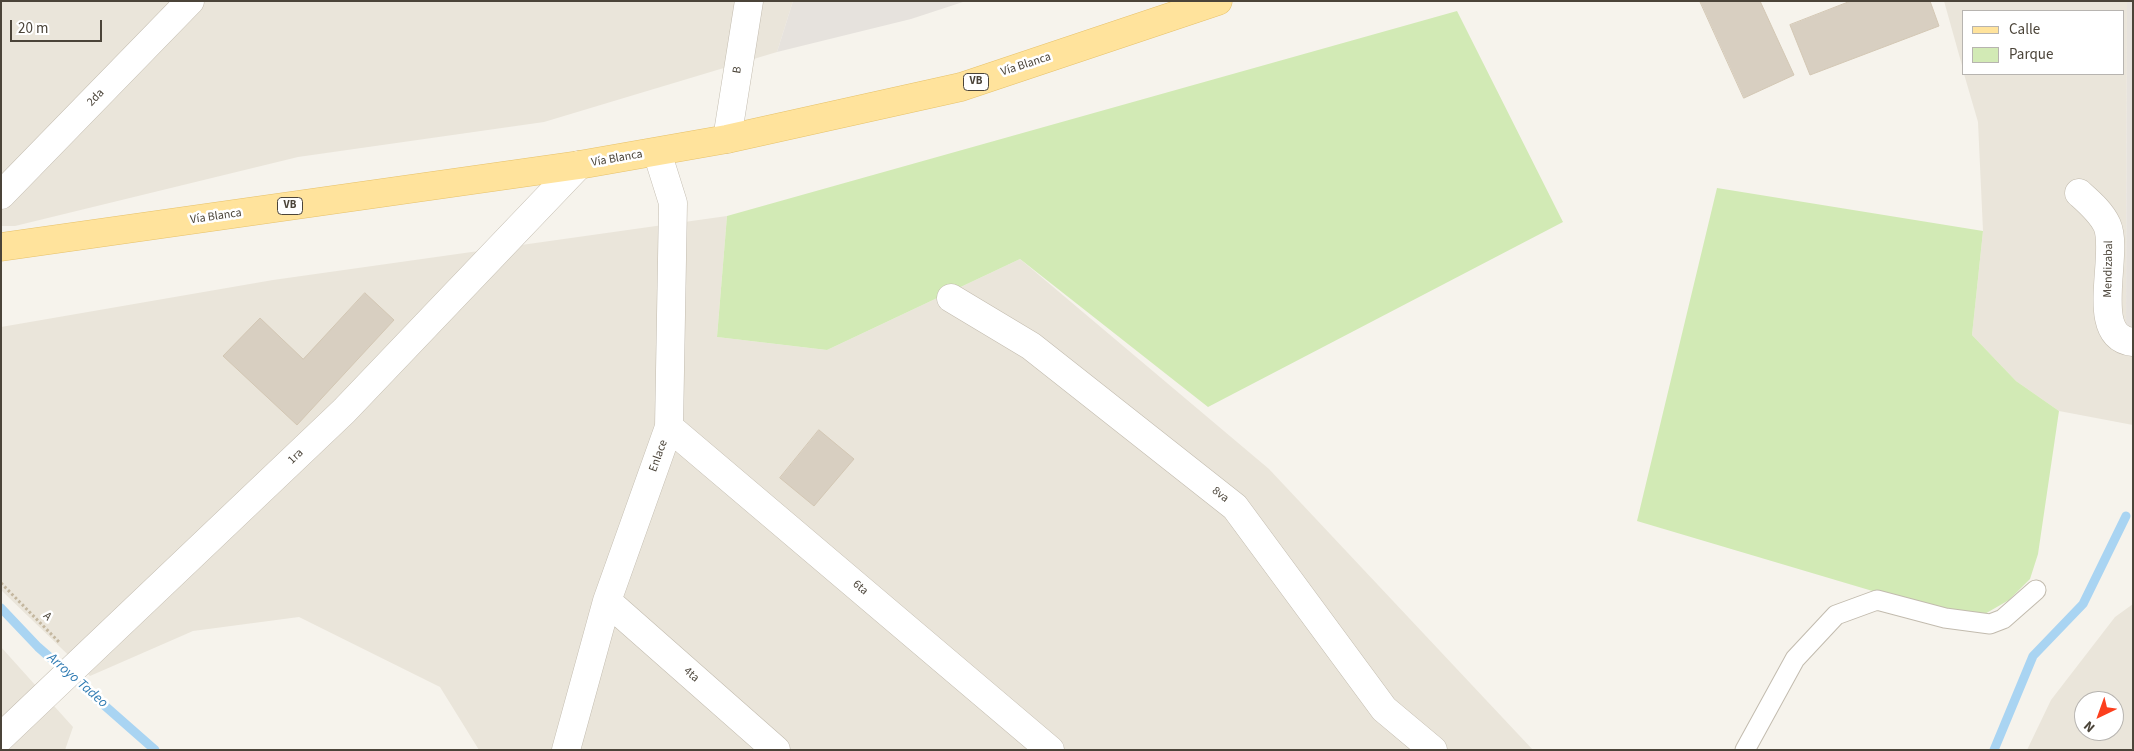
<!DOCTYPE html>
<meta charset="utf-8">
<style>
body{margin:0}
#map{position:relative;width:2134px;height:751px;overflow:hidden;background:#f6f3ec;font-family:"Source Sans 3",sans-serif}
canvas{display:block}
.frame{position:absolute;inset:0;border:2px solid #4b4439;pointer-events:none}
.legend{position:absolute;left:1962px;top:10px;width:162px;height:65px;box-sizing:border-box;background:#fff;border:1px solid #b7b4b0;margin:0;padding:6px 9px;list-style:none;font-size:15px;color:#4b4439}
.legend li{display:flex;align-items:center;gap:10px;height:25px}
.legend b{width:25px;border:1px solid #b7b4b0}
.north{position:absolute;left:2074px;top:691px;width:50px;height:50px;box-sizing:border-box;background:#fff;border:1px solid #b7b4b0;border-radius:50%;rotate:222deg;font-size:14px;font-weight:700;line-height:20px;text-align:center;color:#4b4439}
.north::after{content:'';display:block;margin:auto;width:18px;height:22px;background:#fc3f1d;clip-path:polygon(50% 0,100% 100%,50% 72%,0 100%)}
.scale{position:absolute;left:10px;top:20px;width:92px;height:22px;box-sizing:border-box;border:2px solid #4b4439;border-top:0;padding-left:6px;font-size:15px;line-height:18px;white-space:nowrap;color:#4b4439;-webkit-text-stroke:4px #fff;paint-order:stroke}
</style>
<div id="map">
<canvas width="2134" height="751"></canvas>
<div class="frame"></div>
<ul class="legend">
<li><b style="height:6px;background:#ffe39c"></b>Calle</li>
<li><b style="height:14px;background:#d2eab5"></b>Parque</li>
</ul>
<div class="north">N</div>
<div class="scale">20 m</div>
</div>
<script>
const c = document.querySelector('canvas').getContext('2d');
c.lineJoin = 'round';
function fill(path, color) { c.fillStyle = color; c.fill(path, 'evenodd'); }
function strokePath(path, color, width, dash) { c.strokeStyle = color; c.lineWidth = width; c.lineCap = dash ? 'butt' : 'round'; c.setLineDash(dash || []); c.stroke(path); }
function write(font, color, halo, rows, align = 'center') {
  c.font = font + ' "Source Sans 3",sans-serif'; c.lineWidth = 5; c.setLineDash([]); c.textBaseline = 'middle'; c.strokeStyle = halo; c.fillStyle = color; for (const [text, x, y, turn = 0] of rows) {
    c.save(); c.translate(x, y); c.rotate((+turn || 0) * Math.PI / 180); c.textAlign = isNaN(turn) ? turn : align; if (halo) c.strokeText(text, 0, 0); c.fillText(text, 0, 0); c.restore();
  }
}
const residential = new Path2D(`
 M1,1H793L777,52L544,122L298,157L15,226H1Z
 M1944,1H2127L2126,332L2133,333V425L2059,411L2016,381L1972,335L1983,231L1978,122L1964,74H2123V11H1963V69Z
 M727,216L717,337L827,350L1020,259L1269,469L1533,750H479L440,687L299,617L193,631L90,676L1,590V327L273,280Z
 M2133,604V750H2027L2051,700L2115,617ZM2084,701H2114V731H2084Z
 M1,647L73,727L65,750H1Z`);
const industrial = new Path2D(`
 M793,1H966L911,19L777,52Z
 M2127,1H2133V333H2126Z`);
const green = new Path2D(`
 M1457,11L1563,222L1208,407L1020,259L827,350L717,337L727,216Z
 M1717,188L1983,231L1972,335L2016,381L2059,411L2038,554L2030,579L2009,600L1983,615L1960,617L1637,521Z`);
const stream = new Path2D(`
 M1,608L38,647L155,750
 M1994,750L2033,656L2083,604L2126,516`);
const building = new Path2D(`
 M1700,1H1760L1794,75L1744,98Z
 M1851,1H1930L1939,26L1810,75L1790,25Z
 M365,293L394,320L297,425L223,356L260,318L303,359Z
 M819,430L854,459L814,506L780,478Z`);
const path = new Path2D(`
 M1,583L59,642`);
const lane = new Path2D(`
 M1745,750L1795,659L1836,615L1877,600L1945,618L1990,624L2003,619L2036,590`);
const street = new Path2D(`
 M727,139L749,1
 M2079,193C2089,202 2101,212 2107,225C2120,254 2087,338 2133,342
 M1,195L190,1
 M951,298L1031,346L1235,507L1384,709L1433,750
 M669,427L1050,750
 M607,601L776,750
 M1,737L344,411L579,165
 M566,750L607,601L669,427L673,203L657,152`);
const primary = new Path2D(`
 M1,247L579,165L727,139L961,87L1218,1`);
const shields = [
 [976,82,25],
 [290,206,25]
];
const shieldNames = [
 ["VB",976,82],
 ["VB",290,206]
];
const streetNames = [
 ["Vía Blanca",1026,65,-18],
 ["B",738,70,-81],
 ["2da",96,98,-46],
 ["Vía Blanca",617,159,-10],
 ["Vía Blanca",216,217,-8],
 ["Mendizabal",2109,269,-89],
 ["Enlace",659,456,-70],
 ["1ra",296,457,-44],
 ["8va",1220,495,38],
 ["6ta",860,588,40],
 ["A",47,617,45],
 ["4ta",691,675,41]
];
const waterNames = [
 ["Arroyo Tadeo",77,681,41]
];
fill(residential, '#eae5da');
fill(industrial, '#e6e2dd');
fill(green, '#d2eab5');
strokePath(stream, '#a9d4f2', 9);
fill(building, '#d8cfc1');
strokePath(building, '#d3c7b4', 1);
strokePath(lane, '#c2bbae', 21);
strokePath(street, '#c2bbae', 29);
strokePath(primary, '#e6c16a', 29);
strokePath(path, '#c4b79f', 3, [2.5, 2.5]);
strokePath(lane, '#fff', 19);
strokePath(street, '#fff', 28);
strokePath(primary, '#ffe39c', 28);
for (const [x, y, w] of shields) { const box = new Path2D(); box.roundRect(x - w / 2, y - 8.5, w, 17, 4); c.fillStyle = '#fff'; c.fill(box); strokePath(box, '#4b4439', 1); }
write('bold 11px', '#4b4439', null, shieldNames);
write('12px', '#4b4439', '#fff', streetNames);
write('italic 14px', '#2e7ab2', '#fff', waterNames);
</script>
